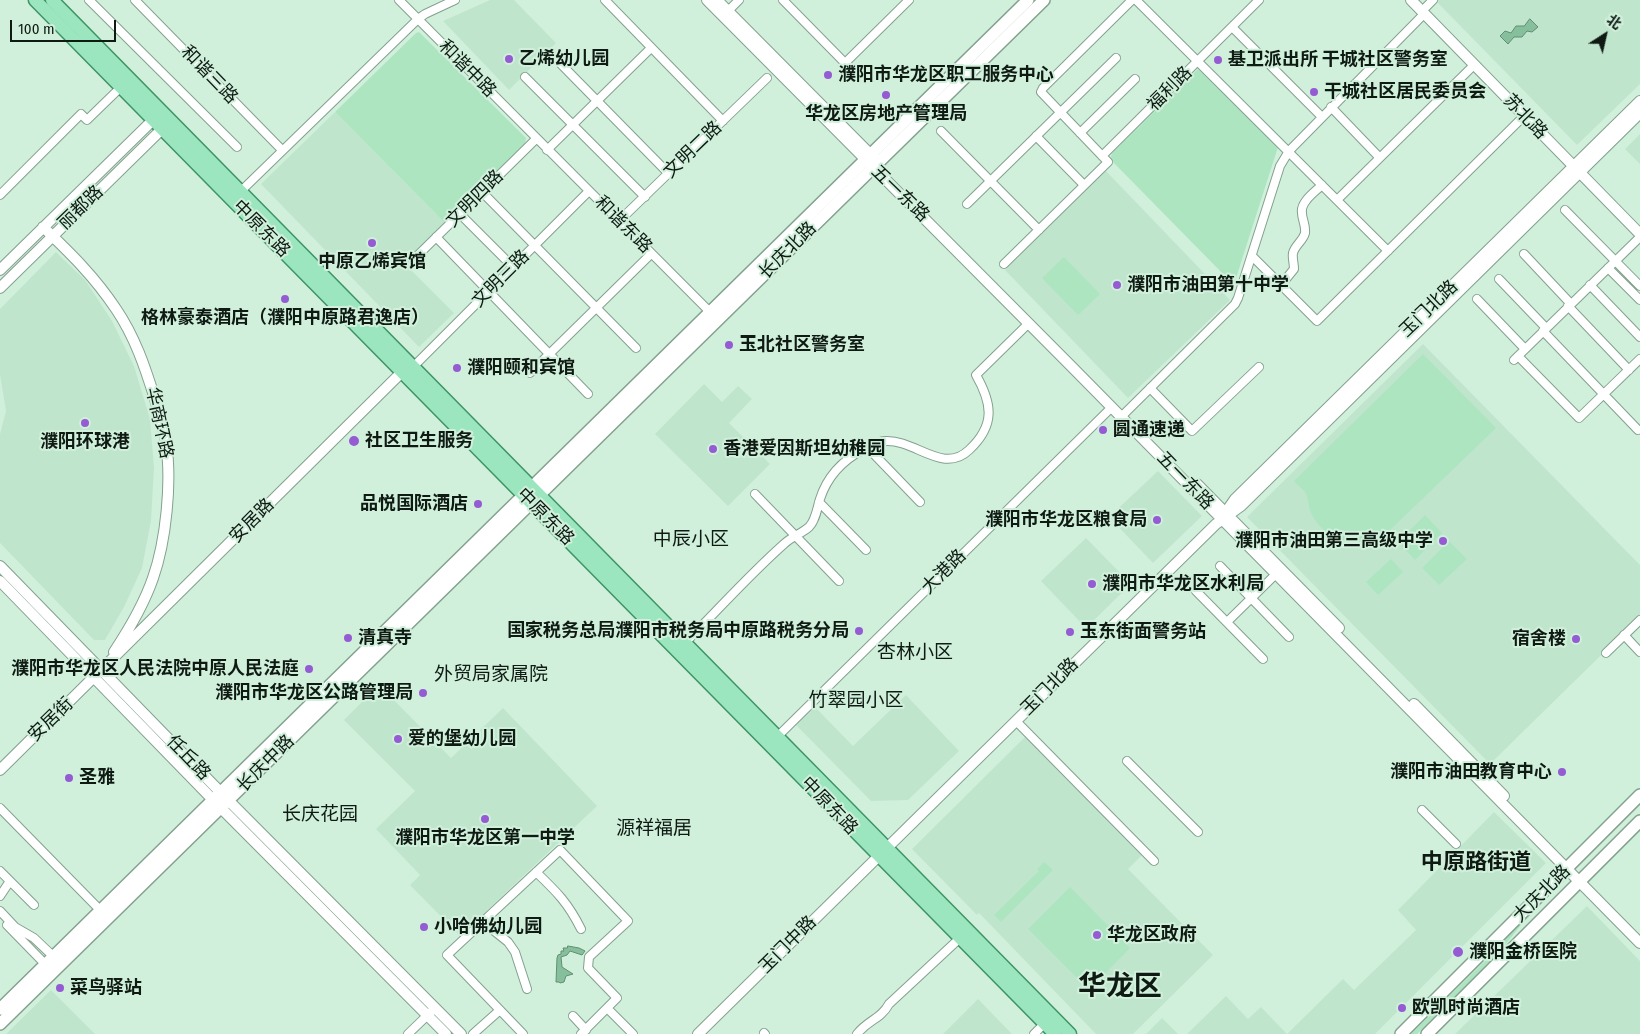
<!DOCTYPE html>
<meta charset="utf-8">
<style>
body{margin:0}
#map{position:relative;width:1640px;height:1034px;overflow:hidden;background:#d0f0db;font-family:"Fira Sans Condensed","Noto Sans SC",sans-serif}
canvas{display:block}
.north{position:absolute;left:1580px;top:10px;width:50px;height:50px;-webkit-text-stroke:4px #d0f0db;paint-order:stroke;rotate:35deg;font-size:14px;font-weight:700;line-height:20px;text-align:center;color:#0f1a13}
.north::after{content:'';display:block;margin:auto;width:18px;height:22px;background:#0f1a13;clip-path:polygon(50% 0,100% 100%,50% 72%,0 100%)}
.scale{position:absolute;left:10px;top:20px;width:106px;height:22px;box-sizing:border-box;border:2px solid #0f1a13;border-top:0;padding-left:6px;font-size:15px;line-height:18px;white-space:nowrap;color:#0f1a13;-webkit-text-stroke:4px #d0f0db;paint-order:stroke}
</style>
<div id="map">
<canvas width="1640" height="1034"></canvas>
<div class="north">北</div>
<div class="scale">100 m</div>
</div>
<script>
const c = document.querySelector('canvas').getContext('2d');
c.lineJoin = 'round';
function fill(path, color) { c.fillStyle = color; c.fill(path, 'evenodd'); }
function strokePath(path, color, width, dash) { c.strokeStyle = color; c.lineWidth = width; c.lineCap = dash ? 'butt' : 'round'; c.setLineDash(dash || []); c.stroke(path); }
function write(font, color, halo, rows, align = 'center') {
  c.font = font + ' "Fira Sans Condensed","Noto Sans SC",sans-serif'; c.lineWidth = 4; c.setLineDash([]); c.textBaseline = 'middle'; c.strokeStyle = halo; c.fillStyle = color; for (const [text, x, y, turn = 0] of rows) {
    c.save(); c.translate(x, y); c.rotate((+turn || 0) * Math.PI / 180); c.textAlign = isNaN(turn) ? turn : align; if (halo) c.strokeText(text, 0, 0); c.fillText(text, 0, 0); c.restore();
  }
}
const built = new Path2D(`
 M490,0H514L556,43L509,90L443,21Z
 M1435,0H1640V84L1577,145Z
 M335,112L446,224L405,264L454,313L419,347L261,184Z
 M1640,134V164L1625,149Z
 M1105,170L1230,300L1128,398L1005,270Z
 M56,252L85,280L112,321L134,366L150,419L154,467L151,521L142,568L124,607L105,640H94L0,543V434L6,411L0,375V309Z
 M1423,344L1640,565V617L1490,764L1247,517Z
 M704,384L722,402L738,386L752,399L729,423L770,464L728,506L655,434Z
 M1158,471L1202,516L1153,563L1109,517Z
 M1086,538L1131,584L1086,628L1041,581Z
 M379,685L451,758L503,708L597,806L460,936L410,885L420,875L376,829L415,791L344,720Z
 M906,695L959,751L908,800L871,801L796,725L815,707L853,746Z
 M1026,736L1142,855L1128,869L1213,955L1133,1034H1096L979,913L977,915L912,849Z
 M1494,812L1546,863L1375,1034H1187L1226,996L1248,1019L1261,1007L1287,1034L1343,979L1354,990L1416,930L1398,910Z
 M1587,906L1640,961V1034H1455Z
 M51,990L95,1034H6Z
 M978,999L1012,1034H943Z
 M1162,1018L1178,1034H1146Z`);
const green = new Path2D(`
 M419,32L526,138L525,144L446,224L335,112L416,33Z
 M1198,69L1278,147L1236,278L1233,280L1227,278L1112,161L1111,156L1113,152Z
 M1064,257L1100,294L1078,315L1042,278Z
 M1423,354L1496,428L1386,534C1360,549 1327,543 1312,515C1308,508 1309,498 1305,492C1302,488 1297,485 1294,481Z
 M1425,515L1442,533L1415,560L1398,542Z
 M1449,541L1467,559L1439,585L1422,568Z
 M1391,559L1403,572L1378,595L1366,582Z
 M1044,862L1053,870L1001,922L994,915L1039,871L1037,869Z
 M1558,886L1521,925L1497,955L1417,1034H1411L1490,956L1516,926Z
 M1070,887L1130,948L1089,990L1028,929Z`);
const water = new Path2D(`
 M1530,19L1538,27L1532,32L1527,31L1522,37H1514L1508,44L1500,36L1505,31L1511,33L1516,26H1524Z
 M568,946L579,948L585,951L582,955L570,951L567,955L561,957L562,967L573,974L566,976L564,982L560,983L559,982H556L557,958L558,955L561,954V951H564L563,948H567Z`);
const minor = new Path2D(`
 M89,0L237,147
 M135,0L282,150
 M399,0L710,312
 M605,0L723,121
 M783,0L845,63L909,0
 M1136,0L1388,251
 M1426,7L1433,0
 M728,11L739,0
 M1232,27L1322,117
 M551,54L669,174
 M525,77L645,197
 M1331,107L1379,157
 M941,131L1039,230
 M1080,133L1135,79
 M1036,136L1084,185
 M547,150L651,48
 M1102,156L1259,0
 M240,192L418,19L425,14L455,0
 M482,192L636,348
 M0,195L81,114L87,120L121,87
 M1337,200L1474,65
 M967,204L1116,58
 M1565,210L1640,286
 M460,214L513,267
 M619,221L767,78
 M436,237L588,394
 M1524,254L1571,304
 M1252,256L1317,321L1524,116
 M413,260L536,139
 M1004,264L1108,162L1041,92L1043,88L1132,0
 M1608,268L1640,300
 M1499,279L1546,328
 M1281,285L1294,269C1294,263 1292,258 1293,253C1295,245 1303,241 1305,233C1306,225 1302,220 1302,213C1300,202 1315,192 1322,185
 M1590,285L1640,337
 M1477,299L1525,349
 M1568,306L1629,370
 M1543,331L1638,430
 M1518,356L1579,418L1640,359
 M1514,360L1640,237
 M413,367L589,191
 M530,373L651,254
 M1150,388L1192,431L1259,367
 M1121,417L1235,304L1238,298L1280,166L1289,151L1424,14
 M867,447L920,502
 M755,494L839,581
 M819,502L866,550
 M1220,566L1289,637
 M1196,591L1263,659
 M1227,622L1276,574
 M1624,635L1640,652
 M685,643C718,610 749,575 784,544C791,537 801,534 809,527C816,520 817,508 820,499C827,477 843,460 864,449C870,446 877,441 885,441C915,439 943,475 969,450C996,425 992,403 976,375L1029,323
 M1606,653L1640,620
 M1016,721L1154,861
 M777,737L1112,407
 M1127,761L1198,832
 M0,808L101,911
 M1422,810L1456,844
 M0,871L34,905
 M536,872C557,892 568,903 581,929
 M0,896L10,881
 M0,911L15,927L34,938L54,957
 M483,922L508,942L515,952L527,989
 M7,925L46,965
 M607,1008L633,1034
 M573,1016L586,1030
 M764,1033L765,1034
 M408,1034L435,1008
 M473,1034L500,1010
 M523,1034L447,955L560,850L628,921L589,957L588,968L617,998L581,1034
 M857,1034C868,1020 881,1019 889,1004L960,938
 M1034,1034L1045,1023`);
const tertiary = new Path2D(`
 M707,0L1071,366L1640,943
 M717,0L875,159
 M1411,0L1640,234
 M43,227C71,254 94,276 116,309C135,337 145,367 155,399C159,413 164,428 166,443C172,482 166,541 153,578C144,604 130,628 114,652
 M0,270L153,120
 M0,288L162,129
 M1197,484L1339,628
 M1226,512L1235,499L1640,101
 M0,566L229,801L461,1034
 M0,581L221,808L446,1034
 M1414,704L1504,796
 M0,770L402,372
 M698,1034L1216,524L1241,506L1640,113`);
const secondary = new Path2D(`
 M0,1009L1028,0
 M0,1024L1044,0
 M1401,1034L1640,795
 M1427,1034L1640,821`);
const primary = new Path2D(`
 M35,0L1055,1034
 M52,0L1070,1034`);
const markers = [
 [509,59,5,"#945bd3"],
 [1218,60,5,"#945bd3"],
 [828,75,5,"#945bd3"],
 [1314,92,5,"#945bd3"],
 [886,95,5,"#945bd3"],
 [372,243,5,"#945bd3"],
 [1117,285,5,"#945bd3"],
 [285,299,5,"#945bd3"],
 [729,345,5,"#945bd3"],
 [457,368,5,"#945bd3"],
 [85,423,5,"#945bd3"],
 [1103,430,5,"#945bd3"],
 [354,441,6,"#945bd3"],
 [713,449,5,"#945bd3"],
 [478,504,5,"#945bd3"],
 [1157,520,5,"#945bd3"],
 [1443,541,5,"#945bd3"],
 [1092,584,5,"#945bd3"],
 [859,631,5,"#945bd3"],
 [1070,632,5,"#945bd3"],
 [348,638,5,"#945bd3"],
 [1576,639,5,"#945bd3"],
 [309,669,5,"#945bd3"],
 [423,693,5,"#945bd3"],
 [398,739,5,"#945bd3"],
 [1562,772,5,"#945bd3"],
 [69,778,5,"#945bd3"],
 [485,819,5,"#945bd3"],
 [424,927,5,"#945bd3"],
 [1097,935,5,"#945bd3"],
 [1458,952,6,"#945bd3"],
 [60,988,5,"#945bd3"],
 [1402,1008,5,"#945bd3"]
];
const poiNames = [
 ["乙烯幼儿园",519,59],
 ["基卫派出所 干城社区警务室",1228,60],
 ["濮阳市华龙区职工服务中心",838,75],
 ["干城社区居民委员会",1324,92],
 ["华龙区房地产管理局",886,114,"center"],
 ["中原乙烯宾馆",372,262,"center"],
 ["濮阳市油田第十中学",1127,285],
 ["格林豪泰酒店（濮阳中原路君逸店）",285,318,"center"],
 ["玉北社区警务室",739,345],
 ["濮阳颐和宾馆",467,368],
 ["圆通速递",1113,430],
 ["社区卫生服务",365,441],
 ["濮阳环球港",85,442,"center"],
 ["香港爱因斯坦幼稚园",723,449],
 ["品悦国际酒店",468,504,"right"],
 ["濮阳市华龙区粮食局",1147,520,"right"],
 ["濮阳市油田第三高级中学",1433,541,"right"],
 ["濮阳市华龙区水利局",1102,584],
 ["国家税务总局濮阳市税务局中原路税务分局",849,631,"right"],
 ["玉东街面警务站",1080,632],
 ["清真寺",358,638],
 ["宿舍楼",1566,639,"right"],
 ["濮阳市华龙区人民法院中原人民法庭",299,669,"right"],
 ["濮阳市华龙区公路管理局",413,693,"right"],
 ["爱的堡幼儿园",408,739],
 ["濮阳市油田教育中心",1552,772,"right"],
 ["圣雅",79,778],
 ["濮阳市华龙区第一中学",485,838,"center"],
 ["小哈佛幼儿园",434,927],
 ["华龙区政府",1107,935],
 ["濮阳金桥医院",1469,952],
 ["菜鸟驿站",70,988],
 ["欧凯时尚酒店",1412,1008]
];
const streetNames = [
 ["和谐中路",467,69,45],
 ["和谐三路",209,75,46],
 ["福利路",1170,89,-45],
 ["苏北路",1525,117,46],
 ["文明二路",693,150,-44],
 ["五一东路",900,194,44],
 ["文明四路",475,199,-45],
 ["丽都路",81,208,-44],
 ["和谐东路",623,225,45],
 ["中原东路",261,229,45],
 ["长庆北路",788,251,-45],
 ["文明三路",501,279,-45],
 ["玉门北路",1429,309,-44],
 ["华商环路",159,423,78],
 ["五一东路",1185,481,46],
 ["中原东路",545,517,45],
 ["安居路",252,521,-45],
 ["大港路",944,572,-45],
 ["玉门北路",1050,687,-45],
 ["安居街",51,720,-44],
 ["任丘路",188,758,46],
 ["长庆中路",266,764,-45],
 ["中原东路",829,806,46],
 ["大庆北路",1542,894,-45],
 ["玉门中路",788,945,-45]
];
const neighbourhoodNames = [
 ["中辰小区",691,540],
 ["杏林小区",915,653],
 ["外贸局家属院",491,675],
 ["竹翠园小区",856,701],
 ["长庆花园",320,815],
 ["源祥福居",654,829]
];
const districtNames = [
 ["中原路街道",1476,863]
];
const townNames = [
 ["华龙区",1120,987]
];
fill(built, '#bfe6cd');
fill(green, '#ade5c1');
fill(water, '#86bf9c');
strokePath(water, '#628e73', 1);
strokePath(minor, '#83a18e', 10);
strokePath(tertiary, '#83a18e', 12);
strokePath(secondary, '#83a18e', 14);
strokePath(primary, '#3e9466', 15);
strokePath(minor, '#fff', 8);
strokePath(tertiary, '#fff', 10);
strokePath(secondary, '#fff', 11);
strokePath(primary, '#9be6be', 12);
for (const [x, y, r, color] of markers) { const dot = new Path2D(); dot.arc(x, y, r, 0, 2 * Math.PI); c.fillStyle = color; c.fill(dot); strokePath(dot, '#d0f0db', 2); }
write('bold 18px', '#0f1a13', '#d0f0db', poiNames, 'left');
write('18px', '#0f1a13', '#d0f0db', streetNames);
write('19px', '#0f1a13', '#d0f0db', neighbourhoodNames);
write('bold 22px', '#0f1a13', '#d0f0db', districtNames);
write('bold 28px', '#0f1a13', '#d0f0db', townNames);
</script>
